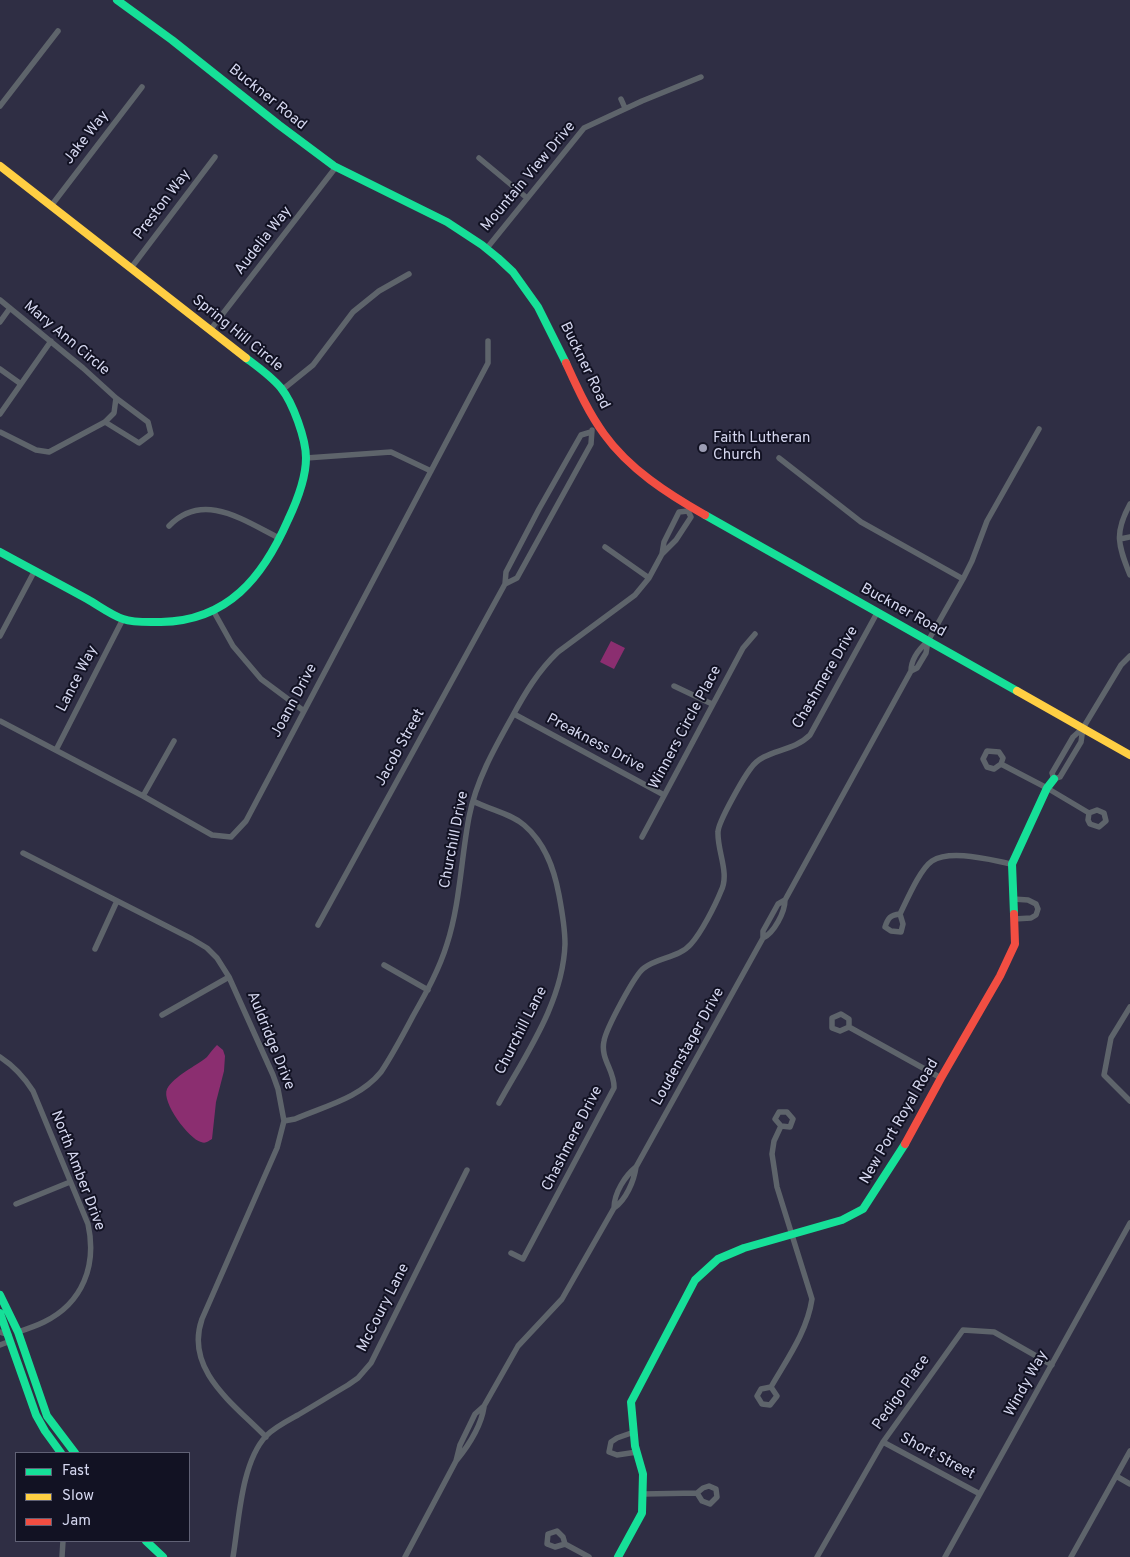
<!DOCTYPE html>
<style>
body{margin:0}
#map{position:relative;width:1130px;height:1557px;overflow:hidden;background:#2f2e44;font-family:Overpass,sans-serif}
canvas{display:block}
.legend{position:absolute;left:15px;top:1452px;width:175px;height:90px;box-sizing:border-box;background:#121223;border:1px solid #606175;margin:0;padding:6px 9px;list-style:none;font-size:15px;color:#d5d7ef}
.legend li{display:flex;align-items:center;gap:10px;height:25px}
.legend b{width:25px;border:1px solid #606175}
</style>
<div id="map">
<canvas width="1130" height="1557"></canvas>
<ul class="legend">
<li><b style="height:6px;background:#16e098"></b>Fast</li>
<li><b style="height:6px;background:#ffcf43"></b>Slow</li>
<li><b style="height:6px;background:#f24e42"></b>Jam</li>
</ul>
</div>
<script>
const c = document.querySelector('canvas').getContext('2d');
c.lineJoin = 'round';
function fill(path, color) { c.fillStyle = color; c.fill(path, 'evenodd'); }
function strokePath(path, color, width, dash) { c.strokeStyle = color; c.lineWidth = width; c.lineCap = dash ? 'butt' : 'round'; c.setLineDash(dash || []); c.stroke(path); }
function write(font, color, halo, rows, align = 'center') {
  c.font = font + ' Overpass,sans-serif'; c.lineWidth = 4; c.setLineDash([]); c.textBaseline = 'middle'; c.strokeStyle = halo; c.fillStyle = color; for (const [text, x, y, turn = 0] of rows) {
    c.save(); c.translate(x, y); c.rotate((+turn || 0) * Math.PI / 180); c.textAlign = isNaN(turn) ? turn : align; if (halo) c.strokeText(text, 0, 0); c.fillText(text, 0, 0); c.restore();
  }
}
const water = new Path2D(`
 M611,641L625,648L614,669L600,662Z
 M217,1045L223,1050L225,1056L224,1071L216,1102L212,1139C208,1141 206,1144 201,1142C189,1139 161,1102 167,1089C174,1076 196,1066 207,1057C210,1053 213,1049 217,1045Z`);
const street = new Path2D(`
 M621,99L625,108
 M0,106L58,31
 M479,158L527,198
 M51,206L142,87
 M487,248L584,128L642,101L701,77
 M131,268L215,157
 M0,300L83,368L116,398L114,413L105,422L49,452L36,450L0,432
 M0,322L10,308
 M211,329L336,167
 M0,369L21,384
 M282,390L313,365L353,312L379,291L409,274
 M0,414L51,341
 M105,422L139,443L151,434L148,422L116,398
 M306,458L391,452L431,471
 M779,458L861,522L963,579L972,561L987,521L1039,429
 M1130,504C1114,533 1118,545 1130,575
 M688,511L679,512L664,542L662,554L676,540L691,517L688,511L691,506
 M169,526C203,491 243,520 279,538
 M1120,539L1130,537
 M605,547L649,578
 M505,584L517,578L591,444L592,430
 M214,612L233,646L261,679L304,711
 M0,636L34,572
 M911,671L917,668L926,653L928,641L963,579
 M674,686L712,704
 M514,714L664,795
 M0,721L143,796L212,835L231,837L246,821L488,363V341
 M1083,728L1081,742L1060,777L1054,779L1052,773L1073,737L1083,728L1121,665L1130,656
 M56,750L123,619
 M1001,764L994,769L987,767L983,759L987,751L999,752L1003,758L1001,764L1047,788L1089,813L1097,810L1104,813L1106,821L1099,827L1090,824L1088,820L1089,813
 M143,796L174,741
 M473,801C490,810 510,813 524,825C545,843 554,868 559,895C562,911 565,927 565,944C563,1002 526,1054 499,1103
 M642,837L743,648L755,634
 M23,853L192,939L207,948L217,958L229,977L273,1075L278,1089L284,1121L277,1148L202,1319C184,1370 234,1404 266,1437
 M1013,899L1028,900L1036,904L1038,909L1036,915L1031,918L1014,919
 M900,914C890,915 888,918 885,927L891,931L901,932L903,924L900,914C907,900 920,869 932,861C951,849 990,860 1012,864
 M318,925L505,584L506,572L539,509L581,435L591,432
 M763,938C774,933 785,912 785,900L911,671C911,659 919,649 928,641
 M95,949L117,901
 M384,965L428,990
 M1130,1007L1111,1038L1104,1075L1130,1101
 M162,1015L229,977
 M849,1027L840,1031L832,1028V1018L841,1014L849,1019V1027L941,1078
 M0,1057C14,1066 24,1077 33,1091L88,1224C97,1265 83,1303 44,1322C36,1326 27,1329 18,1332
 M284,1121L295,1119C325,1106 360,1098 381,1072C393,1054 403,1035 413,1016C426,993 439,970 447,944C460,904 461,859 469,817C476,781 494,749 512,717C525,693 538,671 558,652L635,595L649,578L662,554
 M16,1204L70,1182
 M614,1208C614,1193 625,1176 636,1167L763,938V931L778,904L785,900
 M511,1253L523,1259L614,1088C615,1071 600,1059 604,1041C606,1029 635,974 644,968C658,957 679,958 691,944C701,933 715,906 721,891C730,873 717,851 718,832C718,822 744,777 751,768C764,749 792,753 810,735L877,613
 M0,1332L9,1335L8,1342L0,1345
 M771,1387L761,1389L757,1396L762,1404L770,1405L777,1396L771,1387C787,1359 807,1332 812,1299L777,1187L772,1154L774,1141L781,1126L790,1127L793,1119L787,1112H779L775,1119L781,1126
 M634,1432L617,1438L611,1442L609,1452L617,1455L637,1452
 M883,1442L980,1494
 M456,1461L460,1445L475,1414L484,1406L518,1346L562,1299L614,1208C626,1200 634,1181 636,1167
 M1116,1476L1130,1484
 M643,1494L697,1493L702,1501L710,1504L717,1497L716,1489L709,1486L703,1488L697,1493
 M565,1544L563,1537L557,1531L548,1534L547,1544L555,1547L565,1544L589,1557
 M62,1557L63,1541
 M233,1557C239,1521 241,1463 266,1436C275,1427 287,1421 298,1415C315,1405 331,1395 348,1385L358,1378L371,1363L467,1170
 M405,1557L456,1461C469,1445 481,1427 484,1407
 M817,1557L883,1442L963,1330L994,1332L1052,1365
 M945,1557L1130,1223
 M1071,1557L1130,1451`);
const fast = new Path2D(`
 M117,0L172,40L279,125L334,166L447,222L482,245L498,258L513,272L538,307L566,363
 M705,515L1017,691
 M0,552C29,568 58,583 87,599C98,605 111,615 123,619C134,623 149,622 161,622C228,621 263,577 288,520C297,501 306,479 306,458C306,439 293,403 281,388C271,376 258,367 246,358
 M1014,914L1012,864L1047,788L1054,779
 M0,1295L18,1332L47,1416L75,1453
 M0,1313L36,1415L45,1431L61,1453
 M146,1541L163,1557
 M618,1557L642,1513L643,1474L635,1446L631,1402L695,1280L718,1259L744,1248L842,1220L863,1209L905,1144`);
const slow = new Path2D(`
 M0,166L246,358
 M1017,691L1130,755`);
const jam = new Path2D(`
 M566,363C577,387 588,412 604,434C629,469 668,494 705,515
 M905,1144L941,1078L1000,976L1015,944L1014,914`);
const markers = [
 [703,448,5,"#9b9cb3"]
];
const streetNames = [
 ["Buckner Road",267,98,39],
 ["Jake Way",87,138,-52],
 ["Mountain View Drive",529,177,-50],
 ["Preston Way",163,205,-53],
 ["Audelia Way",264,241,-52],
 ["Spring Hill Circle",237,334,39],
 ["Mary Ann Circle",66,339,40],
 ["Buckner Road",584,366,64],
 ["Buckner Road",903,611,29],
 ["Chashmere Drive",826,678,-60],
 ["Lance Way",78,679,-63],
 ["Joann Drive",295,701,-62],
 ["Winners Circle Place",686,728,-62],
 ["Preakness Drive",595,744,28],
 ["Jacob Street",401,748,-61],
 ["Churchill Drive",455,840,-79],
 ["Churchill Lane",522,1031,-63],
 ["Auldridge Drive",270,1041,68],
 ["Loudenstager Drive",689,1047,-61],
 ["New Port Royal Road",900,1122,-60],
 ["Chashmere Drive",573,1139,-63],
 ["North Amber Drive",77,1171,69],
 ["McCoury Lane",384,1308,-63],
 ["Windy Way",1027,1384,-61],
 ["Pedigo Place",902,1393,-55],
 ["Short Street",937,1457,28]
];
const poiNames = [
 ["Faith Lutheran",713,439],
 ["Church",713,456]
];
fill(water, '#8b2e70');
strokePath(street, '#5e646b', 5.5);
strokePath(fast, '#16e098', 8);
strokePath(slow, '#ffcf43', 8);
strokePath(jam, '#f24e42', 8);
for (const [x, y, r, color] of markers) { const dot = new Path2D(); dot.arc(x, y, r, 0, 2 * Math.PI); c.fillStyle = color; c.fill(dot); strokePath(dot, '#121223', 2); }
write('15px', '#d5d7ef', '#121223', streetNames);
write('15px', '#d5d7ef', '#121223', poiNames, 'left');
</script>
